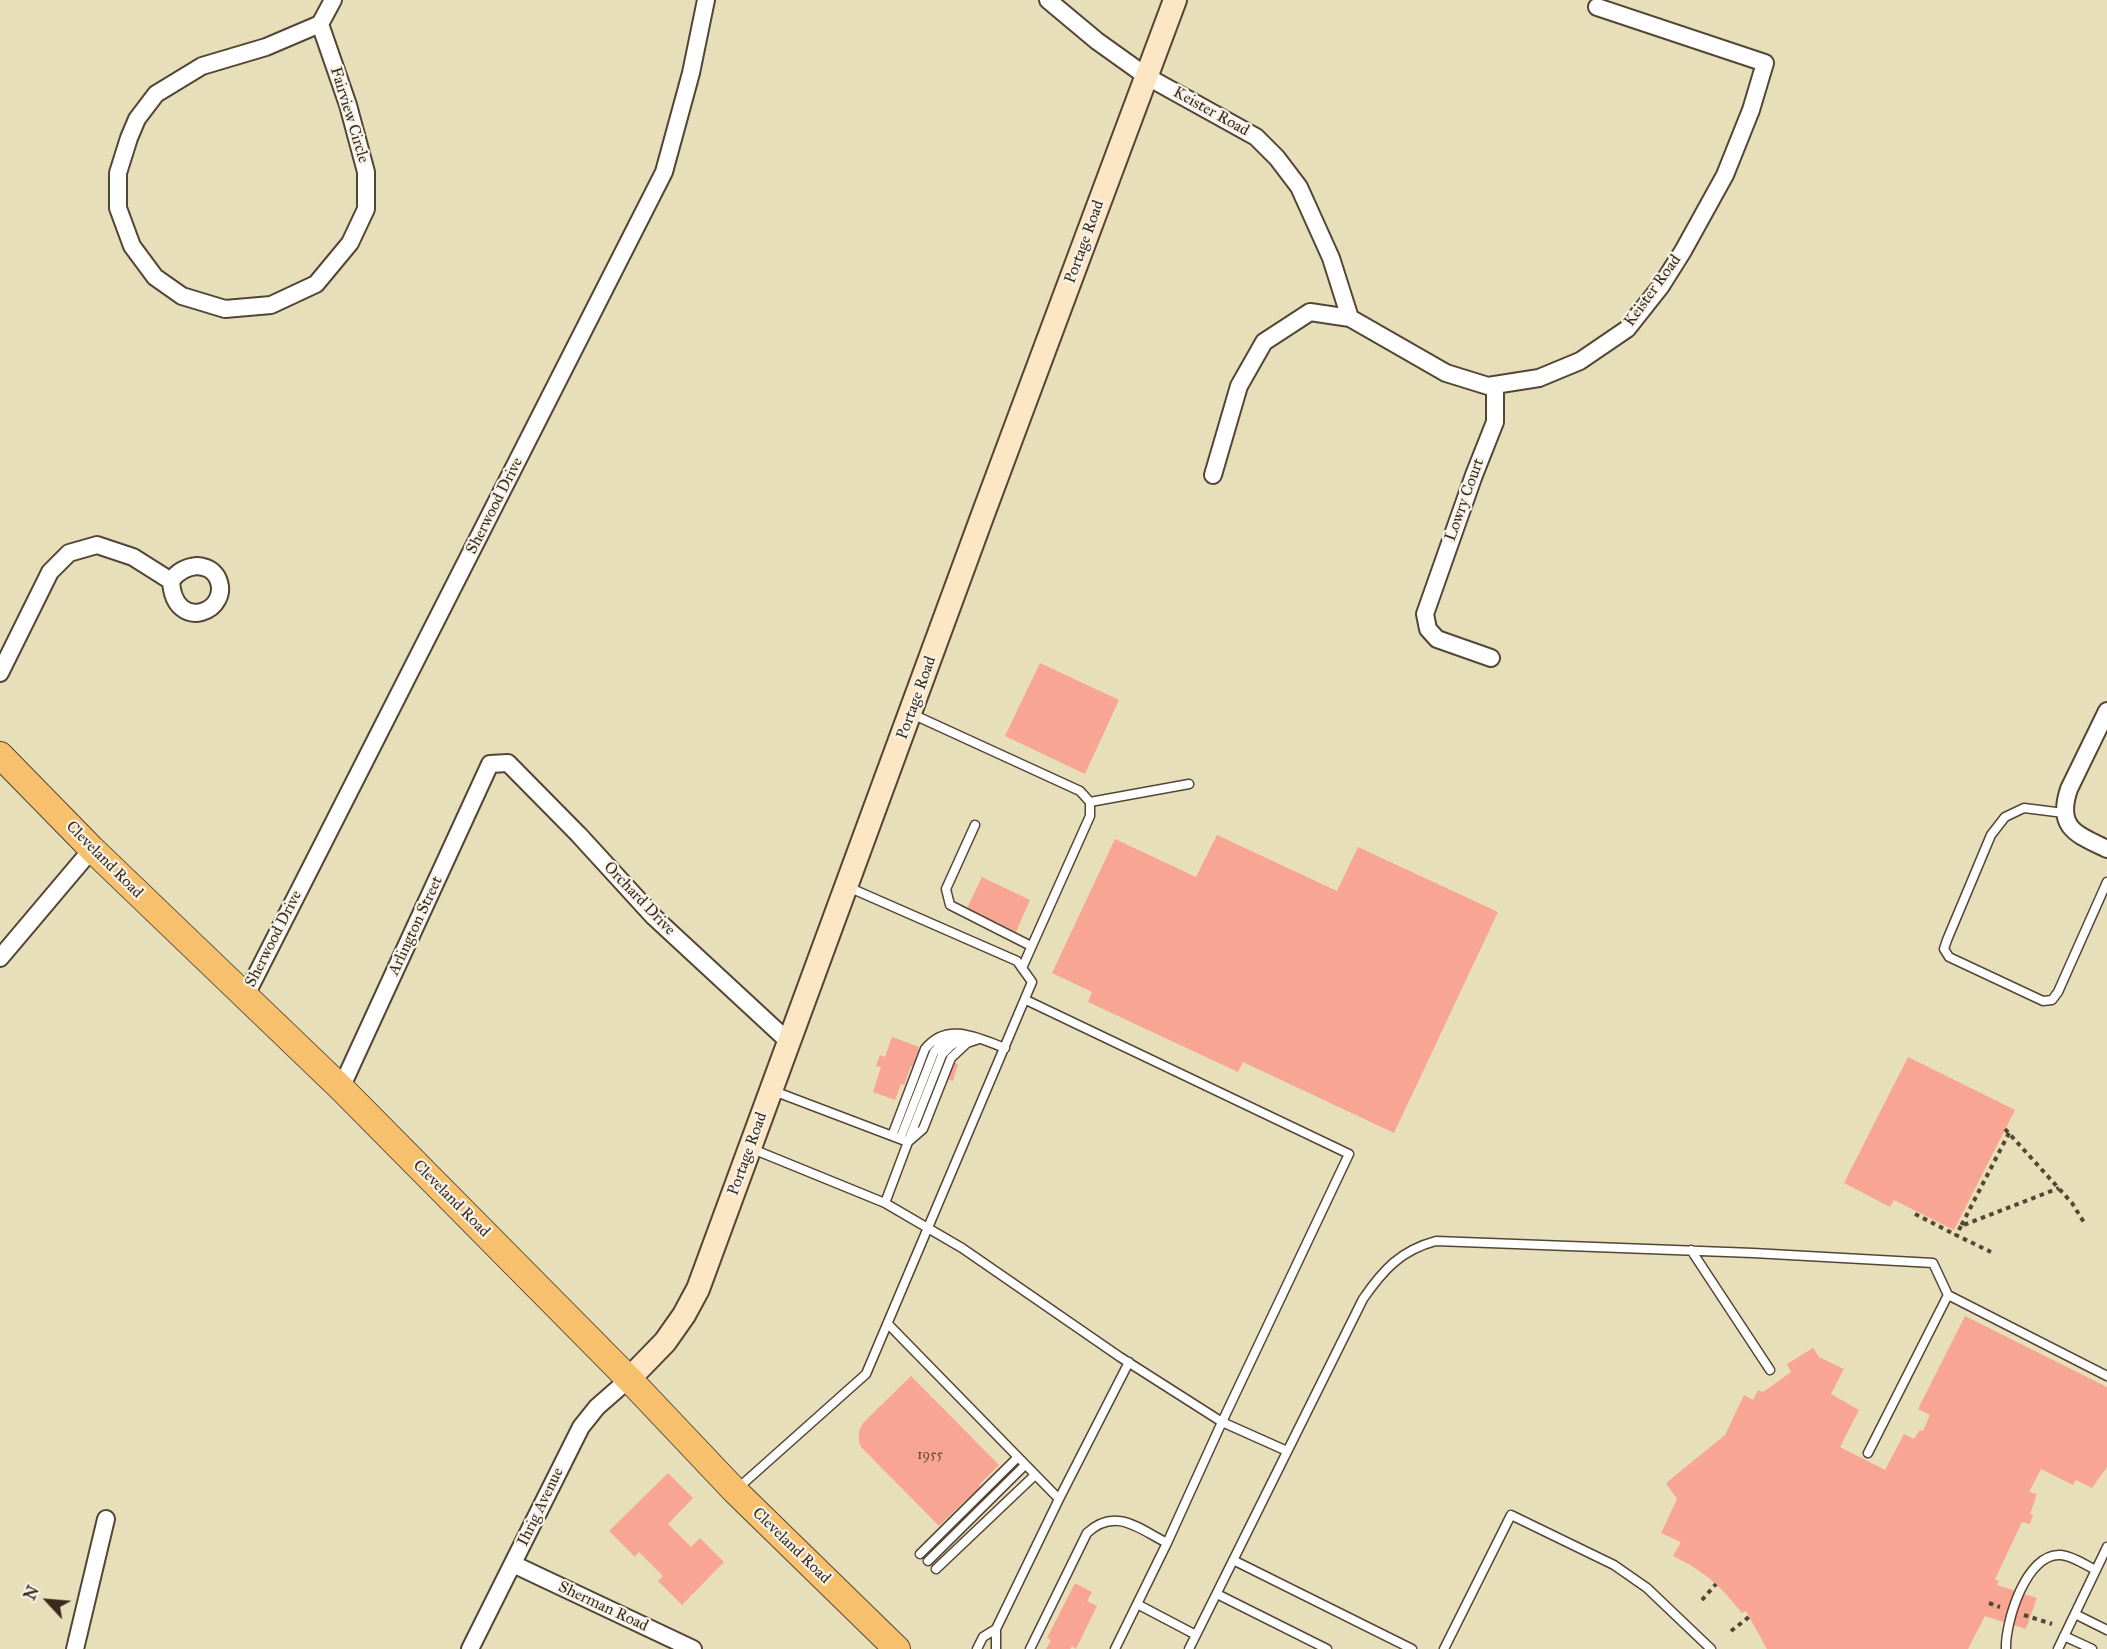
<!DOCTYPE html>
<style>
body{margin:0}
#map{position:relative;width:2107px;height:1649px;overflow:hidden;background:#e6dfba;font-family:"IM FELL Great Primer",serif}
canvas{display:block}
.north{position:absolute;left:18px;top:1571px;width:60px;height:60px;-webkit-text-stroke:4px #f7f3e8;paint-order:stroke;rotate:296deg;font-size:16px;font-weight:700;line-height:24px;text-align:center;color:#3b2a1e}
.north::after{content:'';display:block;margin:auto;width:21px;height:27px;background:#3b2a1e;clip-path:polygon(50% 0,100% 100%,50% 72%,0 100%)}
</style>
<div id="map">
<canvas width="2107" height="1649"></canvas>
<div class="north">N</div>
</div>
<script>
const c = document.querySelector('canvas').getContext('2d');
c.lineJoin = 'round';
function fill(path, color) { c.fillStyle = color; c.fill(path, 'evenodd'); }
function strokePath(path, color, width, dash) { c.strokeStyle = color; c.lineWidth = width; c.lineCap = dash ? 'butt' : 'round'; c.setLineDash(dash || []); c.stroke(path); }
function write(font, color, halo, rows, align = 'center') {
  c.font = font + ' "IM FELL Great Primer",serif'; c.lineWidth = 4.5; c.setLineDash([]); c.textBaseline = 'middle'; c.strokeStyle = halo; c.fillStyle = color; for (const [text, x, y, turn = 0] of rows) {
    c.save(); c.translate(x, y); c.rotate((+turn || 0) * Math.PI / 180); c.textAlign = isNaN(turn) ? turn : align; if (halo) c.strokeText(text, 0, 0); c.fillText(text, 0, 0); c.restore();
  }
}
const building = new Path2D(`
 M1040,663L1119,700L1085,774L1005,736Z
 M1217,835L1337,891L1358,847L1498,912L1394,1133L1243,1062L1238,1072L1088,1002L1092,992L1052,973L1115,839L1196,877Z
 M982,877L1030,900L1016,932L967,908Z
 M892,1037L919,1047L918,1049L958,1064L953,1081L911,1066L904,1085L901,1084L895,1100L873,1092L881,1067L876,1066L880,1055L885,1057Z
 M1908,1057L2015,1110L1954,1230L1894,1200L1890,1207L1844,1183Z
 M1965,1316L2107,1387V1467L2092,1488L2076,1480L2073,1485L2041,1469L2029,1492L2037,1494L2030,1514L2033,1515L2030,1524L2022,1522L1995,1579L1999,1581L1997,1585L2037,1598L2026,1629L1985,1616L1968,1649H1767L1746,1611L1742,1613L1725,1593L1709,1578L1692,1566L1673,1556L1681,1542L1661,1533L1677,1499L1666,1483L1725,1435L1744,1395L1753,1400L1758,1390L1763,1392L1791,1372L1787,1364L1813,1348L1819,1357L1844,1369L1831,1394L1859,1410L1840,1447L1885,1470L1904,1434L1914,1439L1920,1430L1923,1431L1930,1415L1918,1409Z
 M911,1376L999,1465L979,1485L991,1497L977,1511L966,1500L939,1526L861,1447L859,1442V1431L863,1423Z
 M668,1473L693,1498L668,1524L691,1547L700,1538L724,1562L682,1605L658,1581L663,1576L639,1552L635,1557L609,1531Z
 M1075,1583L1092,1592L1087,1601L1097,1606L1076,1649L1072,1646L1070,1649H1046L1051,1640L1047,1638Z`);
const path = new Path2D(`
 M2005,1129L2072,1203L2085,1224
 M2009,1133L1961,1226L2059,1188
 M1915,1214L1956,1235
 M1961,1226L1956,1235L1991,1252
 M1702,1600L1716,1584
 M1989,1603L2000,1607
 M2024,1615L2052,1624
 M1731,1631L1749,1617`);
const service = new Path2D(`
 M912,714L1080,791L1090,802V816L1022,968
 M1090,802L1189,784
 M2064,813L2024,808L2005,817L1991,835L1947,940L1944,949L1949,957L2043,1001L2052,1000L2058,992L2107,882
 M975,825L946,889L950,905L1031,946
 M1026,1000L1349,1154L1222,1422L1167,1543L1115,1649
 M771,1090L908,1142L885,1203
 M892,1136L925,1049C947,1021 978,1038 1005,1048
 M900,1139L934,1052L942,1043L957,1035
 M909,1139L942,1055C951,1044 958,1040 971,1037
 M908,1142L923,1129L951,1058L967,1043L979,1039
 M750,1148L885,1203L962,1248L1120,1357L1222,1422L1287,1451
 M1691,1250L1770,1370
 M888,1324L1059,1499
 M1868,1453L1948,1295
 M737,1489L866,1374L1032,982L1017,961L848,887
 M920,1554L1018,1457
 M1233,1560L1412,1649
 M928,1561L1025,1465
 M936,1569L1035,1475
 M1217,1594L1327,1649
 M1137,1604L1196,1635
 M2075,1614L2107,1630
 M2064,1636L2092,1649
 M977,1649L983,1637L996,1629
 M996,1649V1629L1059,1499L1129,1362
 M1030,1649L1087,1533C1115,1507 1138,1528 1167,1543
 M1189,1649L1363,1299C1383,1270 1401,1250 1436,1241L1753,1253L1933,1263L1948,1295L2107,1376
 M1444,1649L1511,1515L1614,1565L1647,1588L1711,1649
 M2006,1649C2005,1623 2026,1552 2061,1555C2073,1556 2085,1565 2096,1570
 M2058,1649L2107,1547`);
const minor = new Path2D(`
 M1048,0L1097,41L1146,76L1256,137L1277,158L1299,187L1331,258L1350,318L1446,373L1488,386L1539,378L1580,361L1627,329L1661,286L1683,251L1725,175L1751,110L1765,63L1597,7
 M320,24L348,105L366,172V209L350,243L316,284L271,305L225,309L182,296L155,277L132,246L118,208V173L129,138L137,119L156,94L202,66L266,47Z
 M320,24L333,0
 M1213,475L1239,386L1264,342L1310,312L1350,318
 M197,566C206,567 212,569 217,577C234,611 174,635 171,581C177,572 186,567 197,566Z
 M1491,658L1437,639L1428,629L1425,614L1474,475L1495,422V385
 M0,673L50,572L69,553L97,545L133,557L171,581
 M2107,711L2069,789C2056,828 2076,834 2107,849
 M0,958L92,849
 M245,997L664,172L691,73L706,0
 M341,1088L490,764L508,763L579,835L654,917L789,1042
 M513,1564L693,1649
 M75,1649L106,1519
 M470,1649L581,1427L597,1407L629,1379`);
const secondary = new Path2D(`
 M629,1379L665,1342L684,1315L698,1289L982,517L1175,0`);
const primary = new Path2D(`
 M0,755L92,849L341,1088L629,1379L735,1491L897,1649`);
const numberNames = [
 ["1955",930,1456]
];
const streetNames = [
 ["Keister Road",1211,112,29],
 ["Fairview Circle",349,115,73],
 ["Portage Road",1085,242,-70],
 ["Keister Road",1653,291,-54],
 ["Lowry Court",1465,500,-70],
 ["Sherwood Drive",495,506,-63],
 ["Portage Road",917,698,-70],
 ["Cleveland Road",104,860,45],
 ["Orchard Drive",639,899,46],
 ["Arlington Street",416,926,-65],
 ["Sherwood Drive",274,939,-63],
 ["Portage Road",748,1154,-70],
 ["Cleveland Road",451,1199,45],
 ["Ihrig Avenue",541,1507,-64],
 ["Cleveland Road",791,1546,44],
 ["Sherman Road",603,1607,25]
];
fill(building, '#f9a593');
strokePath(service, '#554535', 11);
strokePath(minor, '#554535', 20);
strokePath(secondary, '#554535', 26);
strokePath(primary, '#554535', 28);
strokePath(path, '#554535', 4, [4.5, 4.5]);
strokePath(service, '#fff', 8);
strokePath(minor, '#fff', 16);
strokePath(secondary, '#fce6c4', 22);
strokePath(primary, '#f7c06c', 26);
write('14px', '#6a493b', null, numberNames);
write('16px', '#3b2a1e', '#f7f3e8', streetNames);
</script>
